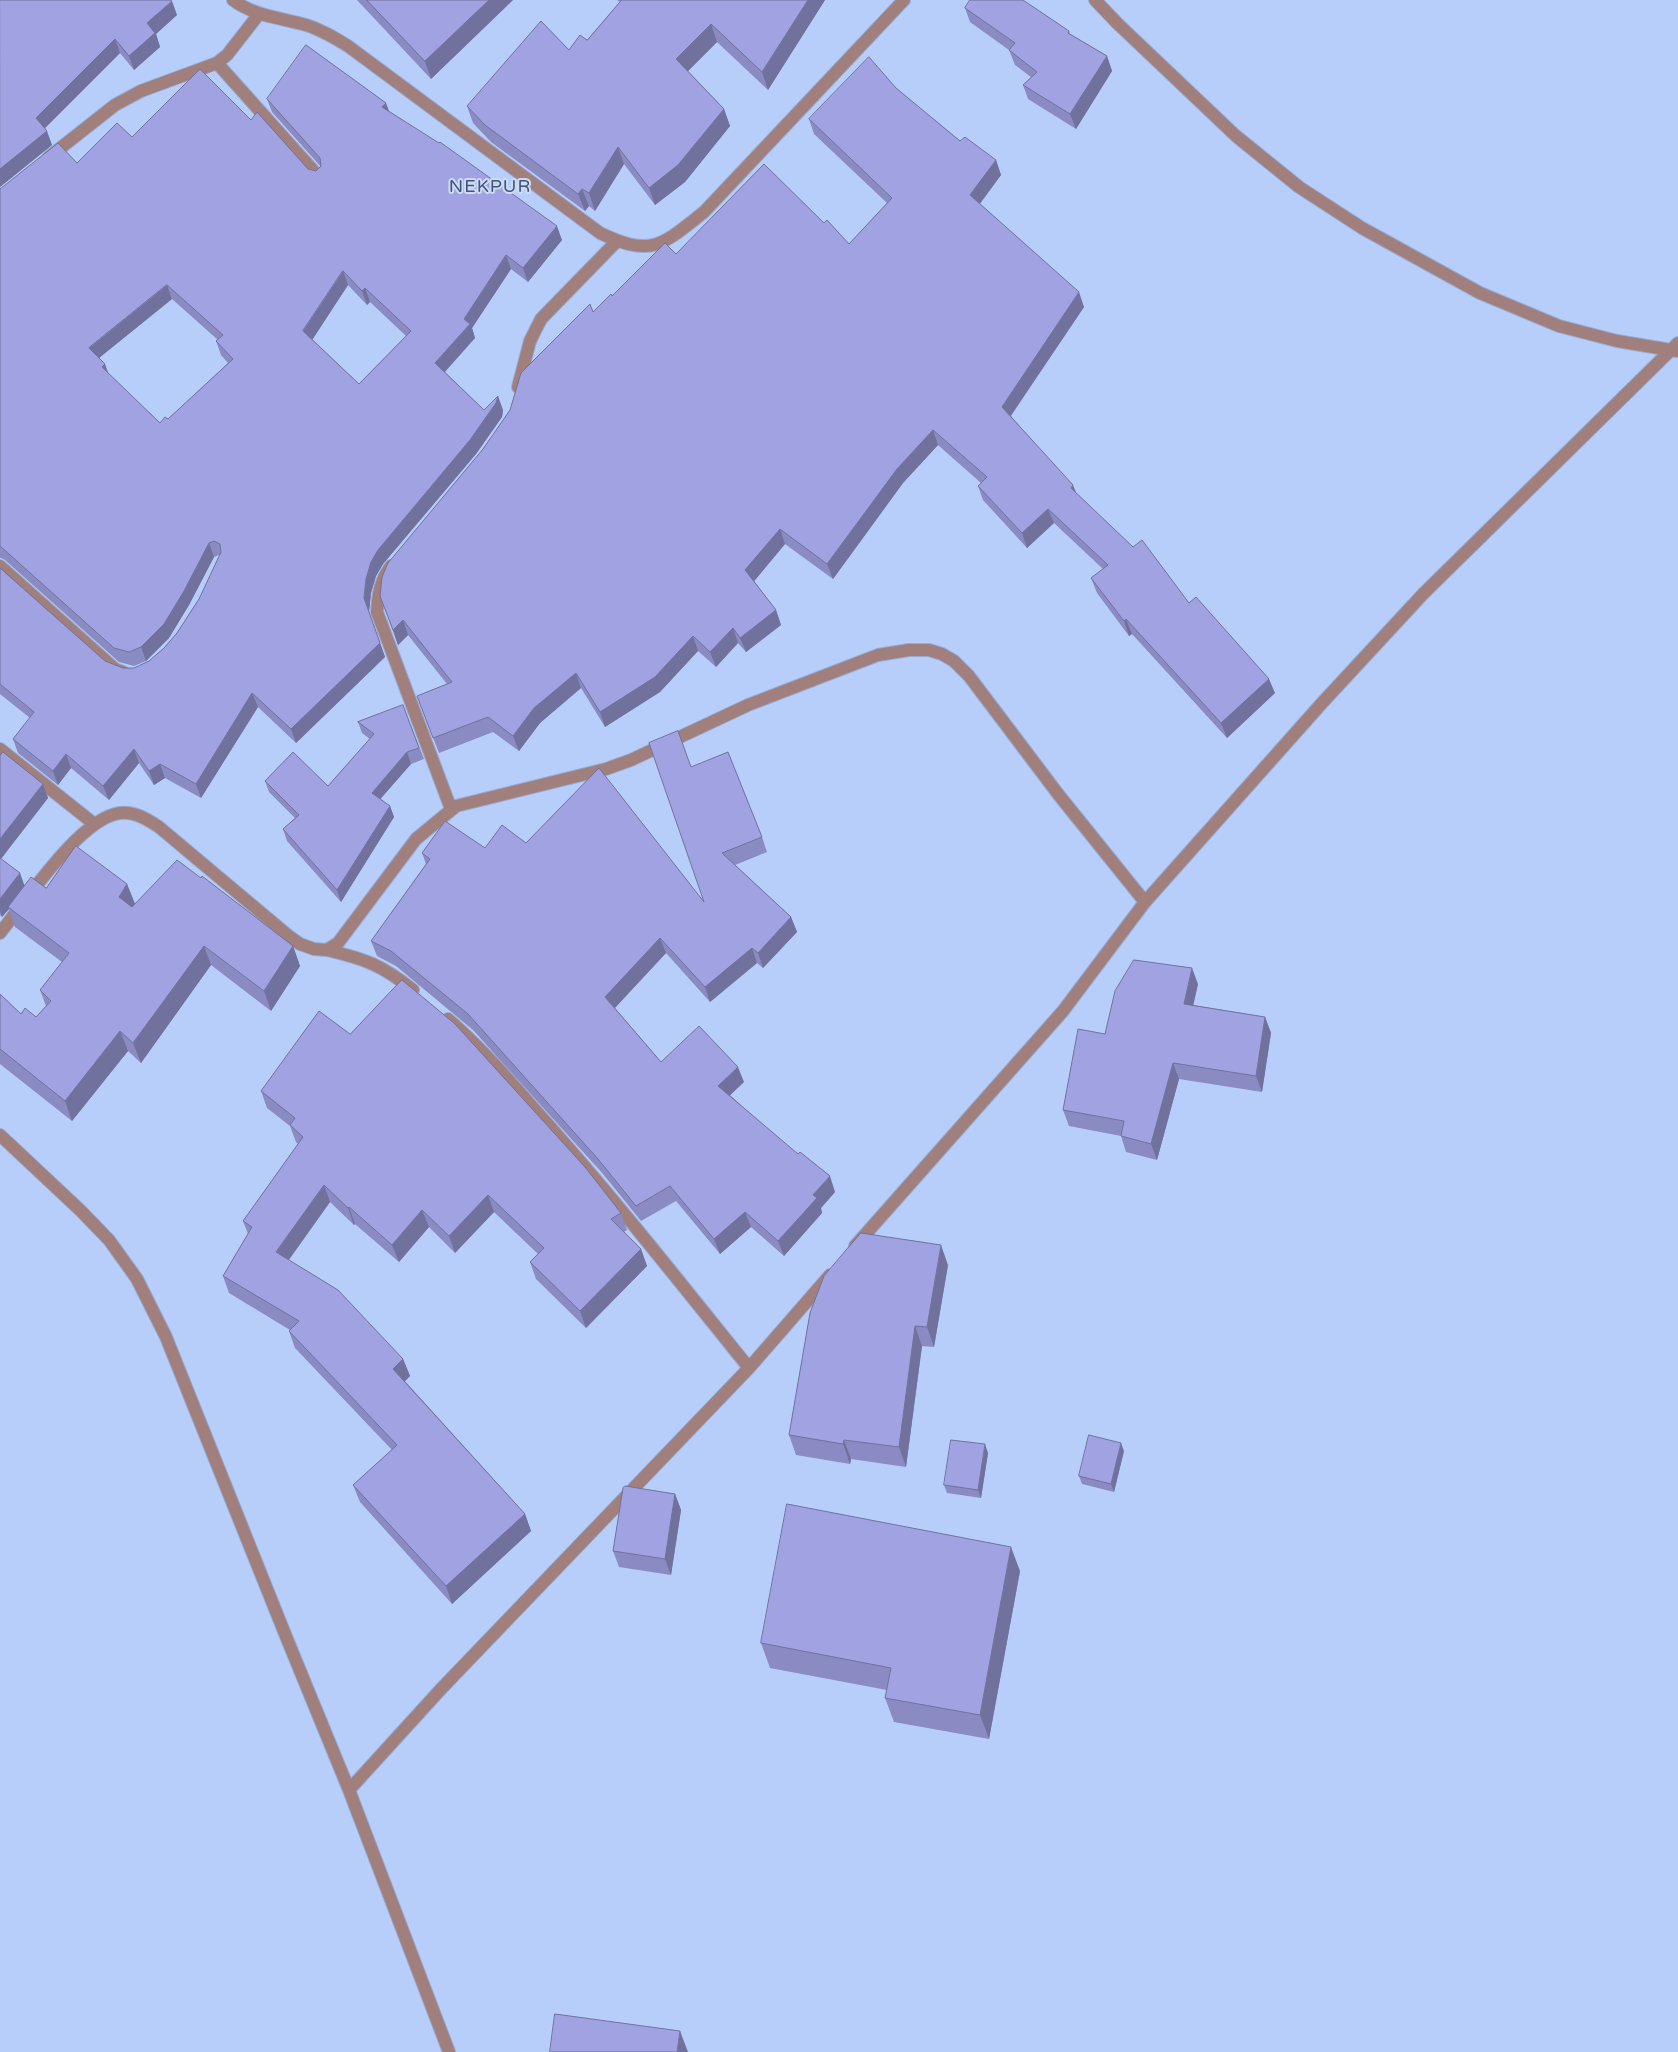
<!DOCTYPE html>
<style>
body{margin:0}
canvas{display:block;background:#b7cefb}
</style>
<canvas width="1678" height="2052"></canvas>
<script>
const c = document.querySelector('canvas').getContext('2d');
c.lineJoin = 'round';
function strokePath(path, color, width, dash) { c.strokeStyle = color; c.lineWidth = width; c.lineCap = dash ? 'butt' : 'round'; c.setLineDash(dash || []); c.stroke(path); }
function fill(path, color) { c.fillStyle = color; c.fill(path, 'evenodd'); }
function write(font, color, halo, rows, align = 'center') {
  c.font = font + ' "Varela Round",sans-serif'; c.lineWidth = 4; c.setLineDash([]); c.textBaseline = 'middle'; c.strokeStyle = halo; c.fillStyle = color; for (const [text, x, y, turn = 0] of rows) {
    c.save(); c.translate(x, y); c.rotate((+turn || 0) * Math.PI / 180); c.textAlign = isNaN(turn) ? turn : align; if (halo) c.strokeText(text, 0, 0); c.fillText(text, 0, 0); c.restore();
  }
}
const minor = new Path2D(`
 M233,0C254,16 281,18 306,25C322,30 335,38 348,46L600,233C652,258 662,245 704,212L904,0
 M1095,0L1118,24L1236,136L1299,187L1362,228L1480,293L1559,326L1617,341L1677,351
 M217,63L319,177
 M49,157L115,105L141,91L217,63L227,55L259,14
 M518,387L530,341L541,319L617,241
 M0,566L115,669L123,672
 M391,566C380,581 378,595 377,612L451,809
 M0,749L93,823
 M0,933C26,901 80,818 120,813C134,811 147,819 159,827L290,937L300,944L314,949L327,950L338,943L416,839L456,806L606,769L631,760L748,705L878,655L909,650H929L942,654L954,661L969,676L1058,794L1145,902
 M327,950C365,959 382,965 413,990
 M448,1019C484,1050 514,1086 545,1121C616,1201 682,1285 749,1368
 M0,1135L81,1211L109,1240L137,1279L166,1337L285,1634L349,1790L449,2052
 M855,1246L1063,1011L1145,902L1322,703L1423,594L1678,343
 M349,1790L441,1689L749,1368L830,1275`);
const wall = new Path2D(`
 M0,0L177,15L156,34L160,47L134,70L120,53L45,128L52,145L0,187Z
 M357,0H513L431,79Z
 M617,0H825L768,90L717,42L688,71L724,109L730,126L685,182L655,205L624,164L595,211L589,206L585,211L491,142L473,123L467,106L587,40L620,2Z
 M965,8L1069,31L1070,34L1107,56L1112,71L1076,129L1028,99L1023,85L1031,77L1015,65L1009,50L970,22Z
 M896,88L960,141L996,160L1001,175L980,204L1084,307L1011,416L1076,493L1189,603L1275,693L1227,738L1132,634L1129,636L1097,593L1091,578L1103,569L1054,523L1027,548L983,500L978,486L981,483L938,445L903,483L833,579L785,544L754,581L776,610L781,625L746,652L738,643L716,667L698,651L660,692L605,727L581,688L540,723L519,751L493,732L439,753L417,696L447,684L408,635L398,645L380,596L483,449L593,312L612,296L676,254L824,223L849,244L887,203L814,134L809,119Z
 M267,99L389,111L562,240L528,282L511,269L472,328L475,338L445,372L484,410H503L502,417L476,454L383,564L376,576L371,593L369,612L385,657L296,743L258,707L201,798L165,778L154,785L139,763L109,800L71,768L58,785L18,753L13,739L30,718L0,694V568L105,661L123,668H134L149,661L164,648L177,633L199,599L220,555H219L214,557L189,605L169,638L146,661L134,666L119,662L5,560L1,558H0V189L77,163L132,137L251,120L308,169L316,171L321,167L272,112ZM348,285L367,305L370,302L406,336L359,384L312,339ZM172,299L218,340L216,341L221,355L228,363L168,419L160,423L107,372L99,358Z
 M403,705L424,759L411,764L380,799L390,806L394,817L341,902L287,841L283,829L295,818L269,792L265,781L328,786L370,739L362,733L358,722Z
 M0,756L43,784L48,798L1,859L24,885L46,888L127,884L135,904L293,946L300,966L271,1011L211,965L141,1063L128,1051L72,1121L0,1064V994L21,1014L36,1017L46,1006L40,990L62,962L15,927L9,909L2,917L0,915Z
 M691,767L762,837L767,852L735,865L791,917L797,932L763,968L757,963L710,1002L666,953L615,1008L661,1062L744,1082L730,1095L835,1192L821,1208L822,1213L784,1256L751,1227L720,1254L676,1201L641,1221L603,1174L473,1030L396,966L377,956L371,941L426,864L422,853L485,848L526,843L704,902Z
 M1198,984L1193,1005L1265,1017L1271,1033L1262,1092L1179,1079L1157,1160L1126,1152L1121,1136L1069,1126L1063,1110L1105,1034Z
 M350,1034L621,1213L627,1230L624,1232L641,1249L647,1266L586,1328L536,1279L530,1262L538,1254L494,1212L455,1253L429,1227L399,1262L355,1224L354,1225L330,1202L289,1260L403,1359L410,1376L405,1381L525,1514L531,1531L452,1604L360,1502L353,1485L392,1450L295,1348L289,1331L290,1330L229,1293L223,1276L248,1234L243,1221L298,1144L296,1142L290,1126L267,1108L261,1091Z
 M948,1265L934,1347L922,1346L906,1467L851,1459L850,1464L796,1455L789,1435Z
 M1124,1451L1114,1492L1082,1484L1079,1476Z
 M988,1453L981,1498L947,1493L944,1485Z
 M675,1494L681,1510L671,1575L619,1567L613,1551Z
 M1020,1571L989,1739L894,1722L885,1698L887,1690L770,1668L761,1643Z`);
const shadedWall = new Path2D(`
 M489,0H513L431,79L425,61Z
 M808,0H825L768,90L762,72Z
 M172,1L177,15L156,34L160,47L134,70L129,56L147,23Z
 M711,24L717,42L683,76L676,59Z
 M115,39L120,53L41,132L36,118Z
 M1107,56L1112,71L1076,129L1070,114Z
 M386,103L391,116L382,107Z
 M724,109L730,126L685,182L655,205L649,188Z
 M47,131L52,145L0,187V169Z
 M618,147L624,164L595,211L589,193Z
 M996,160L1001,175L975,210L970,195Z
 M582,189L589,206L585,211L578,194Z
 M557,226L562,240L528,282L523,268Z
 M506,255L511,269L472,328L475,338L440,377L435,363Z
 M343,271L348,285L309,345L303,331Z
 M167,285L172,299L94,362L89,348Z
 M365,288L370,302L367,305L362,291Z
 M1079,292L1084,307L1007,421L1002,407Z
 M105,364L110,378L102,367Z
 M498,396L503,410L502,417L476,454L383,564L376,576L371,593L369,612L385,657L296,743L291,729L364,598L366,579L371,562L378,550Z
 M933,430L938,445L903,483L833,579L827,564L897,469Z
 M1073,485L1079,500L1071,488Z
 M1048,509L1054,523L1027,548L1022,533Z
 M780,529L785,544L751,585L745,570Z
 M209,543L214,557L189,605L169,638L146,661L141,647Z
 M776,610L781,625L746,652L740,638Z
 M1126,619L1132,634L1129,636L1124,621Z
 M403,620L408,635L398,645L393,630Z
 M733,628L738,643L716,667L710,652Z
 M693,636L698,651L660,692L605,727L600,712Z
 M576,673L581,688L540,723L519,751L513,736L534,708Z
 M1269,679L1275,693L1227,738L1221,723Z
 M252,693L258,707L201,798L196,784Z
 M134,749L139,763L109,800L103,786Z
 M407,752L411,764L376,804L372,793Z
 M66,754L71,768L58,785L53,771Z
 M160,764L165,778L154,785L149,771Z
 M43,784L48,798L0,860V839Z
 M390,806L394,817L341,902L337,890Z
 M20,873L25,887L8,907L9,909L2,917L0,911V899Z
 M127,884L135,904L127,917L119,897Z
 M791,917L797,932L763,968L758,953Z
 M660,938L666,953L611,1012L605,997Z
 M204,946L211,965L141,1063L133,1043Z
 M293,946L300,966L271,1011L264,991Z
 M752,948L757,963L710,1002L705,987Z
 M1192,968L1198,984L1190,1020L1184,1004Z
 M1265,1017L1271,1033L1262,1092L1256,1076Z
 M120,1031L128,1051L72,1121L65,1101Z
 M1173,1063L1179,1079L1157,1160L1151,1144Z
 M738,1067L744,1082L724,1101L718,1086Z
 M830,1176L835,1192L821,1208L822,1213L784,1256L778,1241L813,1195Z
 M324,1185L330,1202L282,1269L276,1252Z
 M488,1195L494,1212L455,1253L449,1236Z
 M349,1207L355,1224L354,1225L348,1208Z
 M422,1210L429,1227L399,1262L392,1245Z
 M745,1212L751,1227L720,1254L714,1239Z
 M941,1245L948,1265L934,1347L927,1327Z
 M641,1249L647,1266L586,1328L580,1311Z
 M915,1326L922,1346L906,1467L899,1447Z
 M403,1359L410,1376L400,1386L393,1369Z
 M844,1440L851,1459L850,1464L843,1444Z
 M1121,1443L1124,1451L1114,1492L1111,1484Z
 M985,1444L988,1453L981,1498L978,1490Z
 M675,1494L681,1510L671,1575L665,1559Z
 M525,1514L531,1531L452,1604L446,1586Z
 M1011,1547L1020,1571L989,1739L980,1715Z
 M680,2031L688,2052H677Z`);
const building = new Path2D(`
 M0,0H170L172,1L147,23L155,33L129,56L115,39L36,118L47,131L0,169Z
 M367,0H489L425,61Z
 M622,0H808L762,72L711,24L676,59L724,109L678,165L649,188L618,147L589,193L582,189L578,194L485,125L467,106L541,21L569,50L580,35L587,40Z
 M970,0H1023L1069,31L1068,33L1107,56L1070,114L1023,85L1037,72L1009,50L1015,43L965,8Z
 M306,45L386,103L382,107L439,143L440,142L557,226L523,268L506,255L464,319L470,324L435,363L484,410L498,396L496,403L470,440L378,550L371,562L366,579L364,598L380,643L291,729L252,693L196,784L160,764L149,771L134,749L103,786L66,754L53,771L13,739L34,712L0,684V568L105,661L123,668H134L149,661L164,648L177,633L199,599L221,552L220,544L214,541L209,543L184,591L164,624L141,647L129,652L114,648L0,546V189L58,143L77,163L117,123L132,137L200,69L251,120L257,112L308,169L316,171L321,166L320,158L267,99ZM343,271L362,291L365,288L411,331L359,384L303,331ZM167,285L223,335L216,341L233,359L168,419L165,417L160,423L102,367L105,364L89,348Z
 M869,57L896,88L960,141L965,137L996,160L970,195L1079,292L1002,407L1073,485L1071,488L1133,547L1142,540L1189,603L1196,597L1269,679L1221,723L1126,619L1124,621L1091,578L1108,565L1048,509L1022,533L978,486L987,477L933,430L897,469L827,564L780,529L745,570L776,610L740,638L733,628L710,652L693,636L655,677L600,712L576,673L534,708L513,736L488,717L433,738L417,696L452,682L403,620L393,630L380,596L382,577L388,563L483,449L510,410L521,373L590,304L593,312L611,294L612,296L665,243L676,254L764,164L824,223L827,220L849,244L892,198L809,119Z
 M403,705L419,748L407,752L372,793L390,806L337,890L283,829L299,815L265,781L293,752L328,786L374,734L358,722Z
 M678,731L691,767L728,752L762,837L722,853L791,917L758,953L752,948L705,987L660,938L605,997L661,1062L699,1026L738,1067L718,1086L798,1154L800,1152L830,1176L813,1195L817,1198L778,1241L745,1212L714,1239L670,1186L636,1206L598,1159L468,1014L391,951L371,941L430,859L422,853L445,821L485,848L502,825L526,843L599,768L704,902L649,743Z
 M3,752L43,784L0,839V756Z
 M76,846L127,884L119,897L132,907L177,860L201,878L202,876L293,946L264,991L204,946L133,1043L120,1031L65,1101L0,1049V994L21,1014L25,1008L36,1017L51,1001L40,990L69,953L8,907L31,877L46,888Z
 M0,858L20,873L0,899Z
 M1134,960L1192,968L1184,1004L1265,1017L1256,1076L1173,1063L1151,1144L1121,1136L1124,1121L1063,1110L1078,1029L1105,1034L1115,991Z
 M402,980L455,1024L585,1167L621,1213L611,1219L641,1249L580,1311L530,1262L544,1248L488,1195L449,1236L422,1210L392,1245L349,1207L348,1208L324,1185L276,1252L338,1290L403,1359L393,1369L525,1514L446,1586L353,1485L397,1445L289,1331L299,1321L223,1276L252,1227L243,1221L303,1137L290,1125L295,1118L261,1091L319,1011L350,1034Z
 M861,1233L941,1245L927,1327L915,1326L899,1447L844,1440L843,1444L789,1435L810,1313L824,1276Z
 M1089,1435L1121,1443L1111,1484L1079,1476Z
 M951,1440L985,1444L978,1490L944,1485Z
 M625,1486L675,1494L665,1559L613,1551L623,1488Z
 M787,1504L1011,1547L980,1715L885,1698L891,1668L761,1643Z
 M555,2014L680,2031L677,2052H550Z`);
const quarterNames = [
 ["NEKPUR",490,187]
];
strokePath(minor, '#97abd3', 14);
strokePath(minor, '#a07f7d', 12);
fill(wall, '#8a8bc2');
fill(shadedWall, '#71719e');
fill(building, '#a1a2e1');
strokePath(building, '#71719e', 1);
c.letterSpacing = '1px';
write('18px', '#41547a', '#cddbf6', quarterNames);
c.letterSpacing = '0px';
</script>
